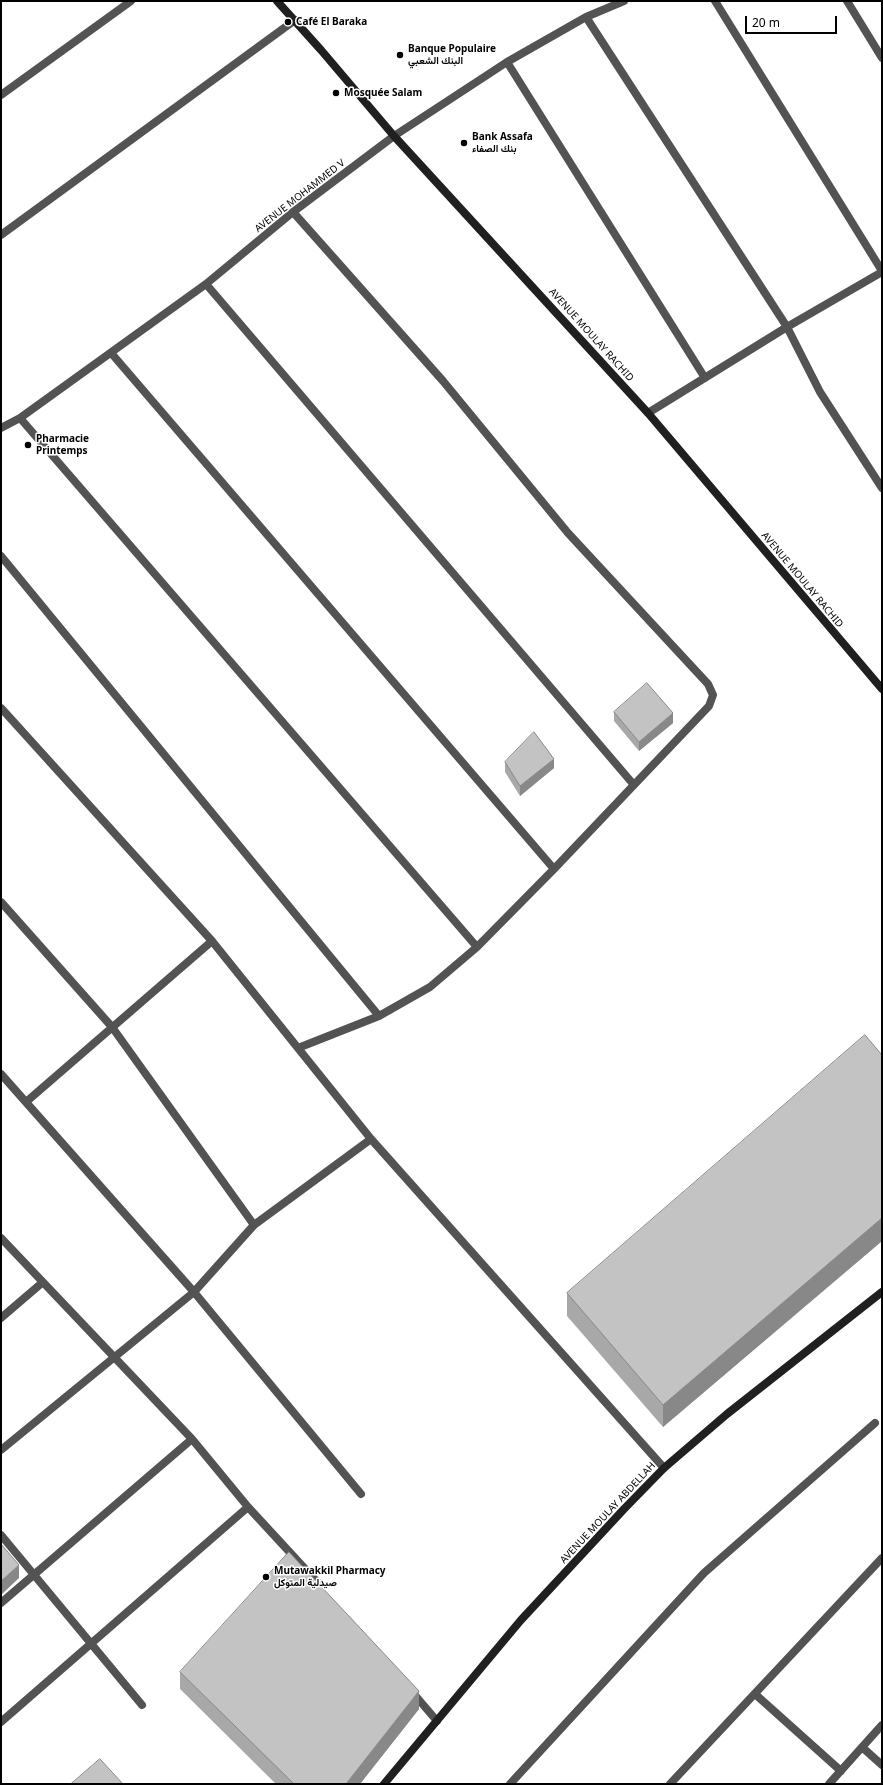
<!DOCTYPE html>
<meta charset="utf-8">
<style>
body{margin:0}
#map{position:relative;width:883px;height:1785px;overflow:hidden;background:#fff;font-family:"Noto Sans",sans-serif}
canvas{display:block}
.frame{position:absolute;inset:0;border:2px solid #000;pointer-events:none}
.scale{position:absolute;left:745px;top:16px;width:92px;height:18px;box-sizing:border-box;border:2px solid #000;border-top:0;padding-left:5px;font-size:12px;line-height:14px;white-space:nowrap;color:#000;-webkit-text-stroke:3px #fff;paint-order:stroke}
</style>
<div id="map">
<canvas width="883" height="1785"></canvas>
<div class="frame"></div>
<div class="scale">20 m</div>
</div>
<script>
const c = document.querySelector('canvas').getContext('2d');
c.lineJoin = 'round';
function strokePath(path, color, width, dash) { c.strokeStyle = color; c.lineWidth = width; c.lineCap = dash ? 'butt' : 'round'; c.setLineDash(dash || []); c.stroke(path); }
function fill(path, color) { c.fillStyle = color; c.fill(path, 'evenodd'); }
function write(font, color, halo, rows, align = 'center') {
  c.font = font + ' "Noto Sans",Vazirmatn,sans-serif'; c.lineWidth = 3; c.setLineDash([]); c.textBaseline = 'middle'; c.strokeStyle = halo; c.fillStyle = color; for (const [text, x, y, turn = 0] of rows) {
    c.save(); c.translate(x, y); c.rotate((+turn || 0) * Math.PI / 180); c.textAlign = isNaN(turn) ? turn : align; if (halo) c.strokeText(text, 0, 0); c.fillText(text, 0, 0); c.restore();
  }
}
const lane = new Path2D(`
 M510,1784L704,1573L875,1423`);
const street = new Path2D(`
 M715,1L882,271
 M847,1L882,58
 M586,17L787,327L820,392L882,488
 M507,62L705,378
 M1,95L131,1
 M293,212L443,381L568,533L708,684L713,695L709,706L554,869L477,947L430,987L379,1016L298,1048
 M1,235L295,20
 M206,284L634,785
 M112,354L554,869
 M648,413L787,327L882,272
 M20,418L477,947
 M1,428L20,418L206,284L293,212L394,136L507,62L586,17L624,1
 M1,556L379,1016
 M1,708L212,941L371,1139L664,1468
 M1,902L112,1027L254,1225
 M1,1074L194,1292L361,1494
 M26,1102L212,941
 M1,1238L192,1439L248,1507L319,1584
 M1,1318L43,1282
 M1,1450L194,1292L254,1225L371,1139
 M1,1535L142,1705
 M1,1603L192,1439
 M413,1693L437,1721
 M755,1694L841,1771
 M1,1722L248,1507
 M863,1748L882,1765
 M670,1784L882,1558
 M829,1784L882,1725`);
const secondary = new Path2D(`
 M277,1L321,50L394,136L648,413L882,689
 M384,1784L521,1620L624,1509L664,1468L727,1414L882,1292`);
const wall = new Path2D(`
 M614,712L673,723L639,751L614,721Z
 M505,762L554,768L520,796L505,772Z
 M882,1055V1241L663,1427L567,1316V1293Z
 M180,1672L419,1709L360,1784H276L180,1689Z`);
const shadedWall = new Path2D(`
 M673,713V723L639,751V742Z
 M554,759V768L520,796V786Z
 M882,1218V1241L663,1427V1405Z
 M19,1565V1578L1,1595V1581Z
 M419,1691V1709L360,1784H346Z`);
const building = new Path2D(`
 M647,683L673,713L639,742L614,712Z
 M534,732L554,759L520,786L505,762Z
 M865,1035L882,1055V1218L663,1405L567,1293Z
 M1,1544L19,1565L1,1581Z
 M289,1552L419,1691L346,1784H294L180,1672Z
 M100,1759L123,1784H71Z`);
const markers = [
 [288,22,4,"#000"],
 [400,55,4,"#000"],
 [336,93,4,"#000"],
 [464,143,4,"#000"],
 [28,445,4,"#000"],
 [266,1577,4,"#000"]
];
const poiNames = [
 ["Café El Baraka",296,22],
 ["Banque Populaire",408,49],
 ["البنك الشعبي",408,61],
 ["Mosquée Salam",344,93],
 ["Bank Assafa",472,137],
 ["بنك الصفاء",472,149],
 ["Pharmacie",36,439],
 ["Printemps",36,451],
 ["Mutawakkil Pharmacy",274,1571],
 ["صيدلية المتوكل",274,1583]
];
const streetNames = [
 ["AVENUE MOHAMMED V",300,196,-38],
 ["AVENUE MOULAY RACHID",591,335,48],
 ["AVENUE MOULAY RACHID",802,580,50],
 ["AVENUE MOULAY ABDELLAH",608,1513,-47]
];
strokePath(lane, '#535353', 8);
strokePath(street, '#535353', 8);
strokePath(secondary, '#202020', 8);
fill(wall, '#a8a8a8');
fill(shadedWall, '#888');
fill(building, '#c3c3c3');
strokePath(building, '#888', 1);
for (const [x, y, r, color] of markers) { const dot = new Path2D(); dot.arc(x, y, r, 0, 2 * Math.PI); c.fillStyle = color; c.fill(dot); strokePath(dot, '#fff', 1.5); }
write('bold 10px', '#000', '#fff', poiNames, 'left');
write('10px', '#000', '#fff', streetNames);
</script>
